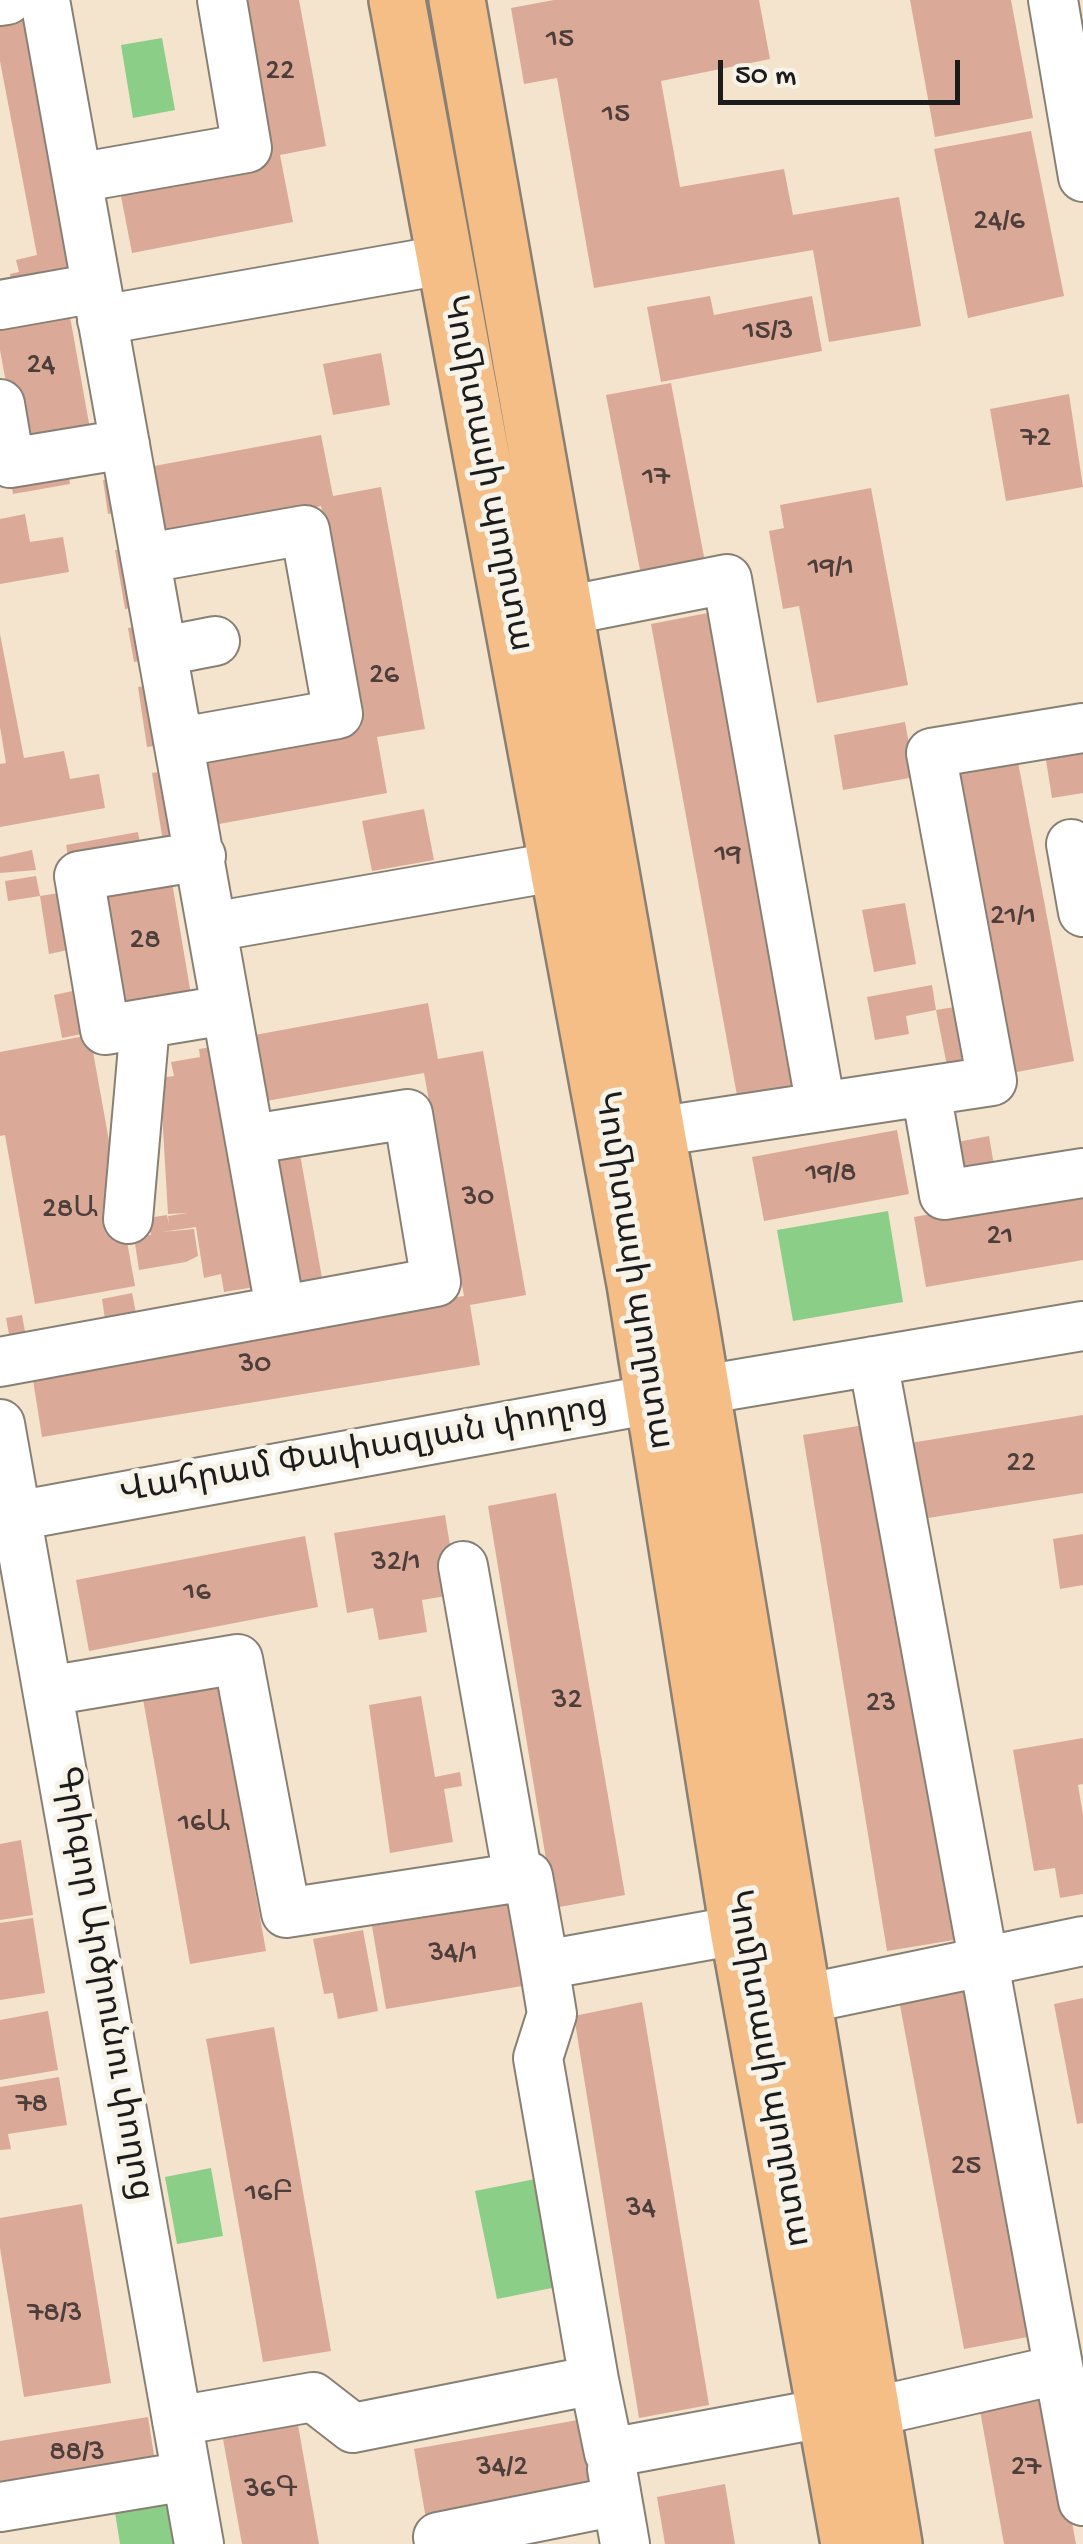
<!DOCTYPE html>
<meta charset="utf-8">
<style>
body{margin:0}
#map{position:relative;width:1083px;height:2544px;overflow:hidden;background:#f4e4cd;font-family:"Gochi Hand",sans-serif}
canvas{display:block}
.scale{position:absolute;left:718px;top:60px;width:242px;height:45px;box-sizing:border-box;border:5px solid #1c1c1c;border-top:0;padding-left:12px;font-size:30px;line-height:35px;white-space:nowrap;color:#1c1c1c;-webkit-text-stroke:8px #f7f3e8;paint-order:stroke}
</style>
<div id="map">
<canvas width="1083" height="2544"></canvas>
<div class="scale">50 m</div>
</div>
<script>
const c = document.querySelector('canvas').getContext('2d');
c.lineJoin = 'round';
function fill(path, color) { c.fillStyle = color; c.fill(path, 'evenodd'); }
function strokePath(path, color, width, dash) { c.strokeStyle = color; c.lineWidth = width; c.lineCap = dash ? 'butt' : 'round'; c.setLineDash(dash || []); c.stroke(path); }
function write(font, color, halo, rows, align = 'center') {
  c.font = font + ' "Gochi Hand","Noto Sans Armenian",sans-serif'; c.lineWidth = 10; c.setLineDash([]); c.textBaseline = 'middle'; c.strokeStyle = halo; c.fillStyle = color; for (const [text, x, y, turn = 0] of rows) {
    c.save(); c.translate(x, y); c.rotate((+turn || 0) * Math.PI / 180); c.textAlign = isNaN(turn) ? turn : align; if (halo) c.strokeText(text, 0, 0); c.fillText(text, 0, 0); c.restore();
  }
}
const green = new Path2D(`
 M162,38L175,110L133,118L121,45Z
 M888,1211L903,1302L793,1321L777,1230Z
 M211,2168L223,2236L177,2244L165,2177Z
 M535,2179L557,2287L497,2299L475,2191Z
 M178,2489L187,2544H120L113,2500Z`);
const building = new Path2D(`
 M235,0H299L326,146L280,155L293,222L132,253L119,186L264,158Z
 M554,0H759L770,59L661,81L680,187L784,169L793,215L899,197L921,326L829,342L813,250L594,288L557,78L524,84L511,8Z
 M910,0H1011L1033,118L935,137Z
 M26,12L61,178L51,180L53,190L59,189L75,270L13,293L10,274L19,272L16,260L37,255L0,61V17Z
 M1031,131L1064,296L968,318L934,149Z
 M710,296L714,315L812,296L822,351L661,382L647,307Z
 M69,311L90,429L17,443L0,350V324Z
 M381,353L390,405L333,415L323,364Z
 M671,383L705,562L641,575L606,395Z
 M1069,394L1083,487L1006,501L990,409Z
 M321,435L333,496L381,487L425,729L377,737L387,793L203,827L190,758L361,727L321,506L150,538L138,469Z
 M68,469L70,484L13,494L10,477Z
 M122,477L127,511L108,514L103,480Z
 M871,488L908,685L817,703L799,606L783,609L769,531L784,528L780,505Z
 M25,514L30,542L63,537L69,572L0,584V519Z
 M131,548L143,606L125,609L115,550Z
 M718,611L805,1088L738,1101L651,624Z
 M148,624L155,659L134,662L128,628Z
 M0,634L24,758L64,751L70,779L99,774L105,808L0,827V764L6,763L0,727Z
 M160,684L170,744L147,747L138,687Z
 M905,722L915,777L843,790L834,735Z
 M1083,748V793L1052,798L1045,754Z
 M1018,762L1074,1061L1007,1074L951,775Z
 M172,770L183,839L163,842L152,773Z
 M424,809L434,860L372,871L362,821Z
 M138,832L142,854L69,862L66,845Z
 M32,850L36,870L0,873V857Z
 M36,876L40,896L8,901L5,881Z
 M171,876L191,995L117,1007L98,889Z
 M59,893L68,950L49,954L40,896Z
 M905,903L916,964L874,972L862,910Z
 M932,985L936,1010L961,1006L972,1061L947,1066L936,1010L906,1016L909,1034L875,1040L867,997Z
 M82,989L91,1032L62,1038L54,995Z
 M428,1003L438,1059L483,1051L526,1295L470,1305L480,1365L42,1437L31,1367L464,1296L424,1073L255,1103L244,1037Z
 M90,1035L135,1286L35,1304L5,1135L0,1136V1052Z
 M217,1046L261,1286L224,1292L221,1274L204,1278L196,1227L161,1232L194,1229L198,1256L186,1262L139,1270L134,1237L151,1235L148,1218L167,1215L169,1225L168,1216L188,1213L168,1214L160,1078L174,1076L171,1062L200,1057L199,1049Z
 M897,1130L909,1194L764,1221L752,1157Z
 M989,1136L996,1177L959,1183L952,1143Z
 M298,1143L322,1278L291,1284L267,1148Z
 M1083,1187V1260L926,1287L914,1217Z
 M132,1293L136,1313L105,1319L102,1299Z
 M22,1315L28,1348L12,1351L6,1318Z
 M1083,1415V1493L922,1519L910,1443Z
 M870,1424L954,1940L887,1951L803,1435Z
 M556,1493L625,1895L554,1908L488,1506Z
 M445,1515L458,1594L422,1600L427,1632L379,1640L373,1608L347,1613L334,1533Z
 M1083,1534V1585L1060,1589L1053,1539Z
 M305,1536L318,1607L89,1651L76,1580Z
 M218,1685L266,1951L190,1964L143,1699Z
 M421,1696L435,1777L460,1772L462,1786L444,1789L453,1842L390,1853L369,1705Z
 M1083,1738V1784L1078,1785L1083,1815V1894L1060,1898L1055,1868L1034,1871L1013,1750Z
 M21,1840L33,1915L0,1920V1844Z
 M520,1901L534,1984L386,2009L372,1926Z
 M33,1918L45,1993L0,2000V1923Z
 M363,1930L378,2011L338,2019L333,1993L324,1994L313,1939Z
 M968,1987L1033,2336L964,2349L899,2000Z
 M1083,1998V2123L1077,2124L1054,2004Z
 M642,2002L709,2405L639,2418L574,2016Z
 M48,2011L58,2070L0,2080V2020Z
 M274,2027L331,2351L263,2362L206,2039Z
 M59,2077L67,2125L8,2134L11,2149L0,2150V2087Z
 M82,2204L111,2383L24,2397L0,2248V2218Z
 M1046,2381L1076,2544H1004L977,2394Z
 M148,2417L156,2468L0,2493V2441Z
 M578,2420L591,2489L426,2519L414,2449Z
 M298,2425L319,2544H242L223,2439Z
 M725,2484L735,2544H665L657,2497Z`);
const minor = new Path2D(`
 M45,0L280,1308
 M1053,0L1083,177
 M0,1L7,0
 M77,178L247,148L222,0
 M0,305L96,288
 M102,320L443,260
 M0,404L10,463L125,444
 M148,558L305,530L338,714L181,742
 M565,611L727,579L821,1107
 M164,651L215,641
 M1071,844L1083,912
 M201,856L79,876L105,1030L225,1010
 M212,927L560,866
 M926,1091L944,1195L1083,1173
 M655,1132L992,1081L931,753L1083,728
 M128,1219L145,1024
 M873,1361L1083,2501
 M0,1362L436,1282L408,1114L253,1139
 M0,1424L199,2544
 M0,1519L702,1390L1083,1326
 M463,1566L518,1877
 M48,1691L238,1659L286,1913L528,1876L544,1965L738,1930
 M544,1965L552,2014L538,2058L594,2380
 M804,1999L1083,1941
 M872,2412L1057,2370
 M177,2421L313,2397L353,2428L594,2380L609,2453L829,2412
 M612,2469L625,2544
 M0,2507L187,2476
 M438,2537L617,2501`);
const major = new Path2D(`
 M397,0L635,1284L738,1930L849,2544
 M457,0L689,1314L894,2544`);
const numberNames = [
 ["15",560,41],
 ["22",280,73],
 ["15",616,116],
 ["24/6",999,223],
 ["15/3",768,333],
 ["24",41,367],
 ["72",1036,440],
 ["17",656,479],
 ["19/1",831,569],
 ["26",384,677],
 ["19",728,856],
 ["21/1",1013,918],
 ["28",145,942],
 ["19/8",831,1175],
 ["30",478,1199],
 ["28Ա",70,1211],
 ["21",1000,1238],
 ["30",255,1366],
 ["22",1021,1465],
 ["32/1",396,1564],
 ["16",197,1594],
 ["32",567,1702],
 ["23",881,1705],
 ["16Ա",204,1825],
 ["34/1",453,1955],
 ["78",32,2106],
 ["25",966,2168],
 ["16Բ",269,2195],
 ["34",641,2210],
 ["78/3",55,2315],
 ["88/3",77,2454],
 ["34/2",502,2469],
 ["27",1026,2469],
 ["36Գ",271,2491]
];
const streetNames = [
 ["Կոմիտասի պողոտա",484,474,79],
 ["Կոմիտասի պողոտա",630,1271,81],
 ["Վահրամ Փափազյան փողոց",364,1453,-10],
 ["Գրիգոր Արծրունու փողոց",100,1984,80],
 ["Կոմիտասի պողոտա",765,2069,80]
];
fill(green, '#8ace88');
fill(building, '#dba998');
strokePath(minor, '#888074', 52);
strokePath(major, '#888074', 60);
strokePath(minor, '#fff', 48);
strokePath(major, '#f6be87', 55);
write('30px', '#4c3f3b', null, numberNames);
write('35px', '#1c1c1c', '#f7f3e8', streetNames);
</script>
